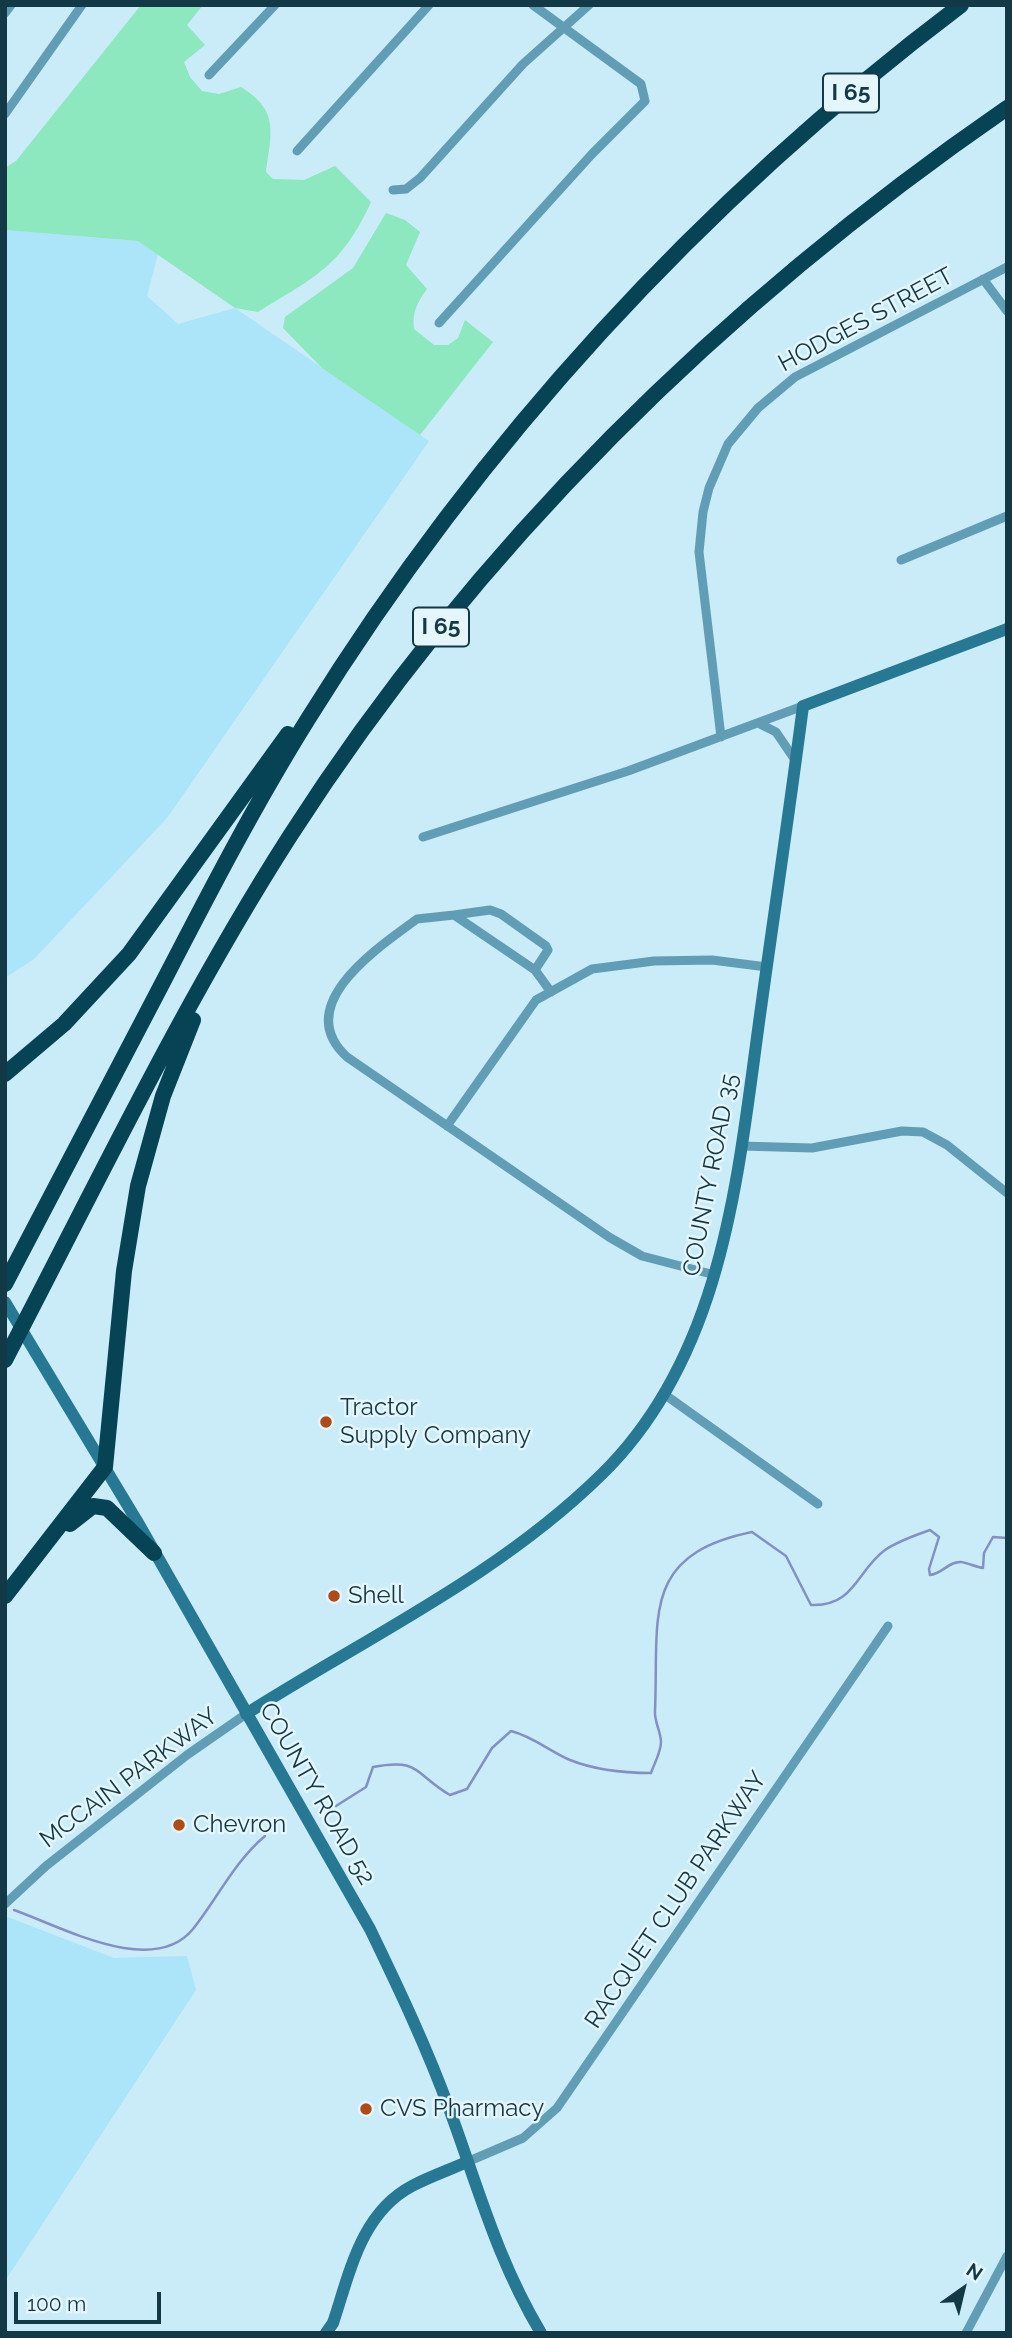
<!DOCTYPE html>
<style>
body{margin:0}
#map{position:relative;width:1012px;height:2338px;overflow:hidden;background:#caebf8;font-family:Raleway,sans-serif}
canvas{display:block}
.frame{position:absolute;inset:0;border:7px solid #133946;pointer-events:none}
.north{position:absolute;left:928px;top:2254px;width:70px;height:70px;-webkit-text-stroke:5px #e5f5fc;paint-order:stroke;rotate:34deg;font-size:19px;font-weight:700;line-height:28px;text-align:center;color:#133946}
.north::after{content:'';display:block;margin:auto;width:24px;height:32px;background:#133946;clip-path:polygon(50% 0,100% 100%,50% 72%,0 100%)}
.scale{position:absolute;left:14px;top:2292px;width:147px;height:32px;box-sizing:border-box;border:4px solid #133946;border-top:0;padding-left:9px;font-size:21px;line-height:24px;white-space:nowrap;color:#133946;-webkit-text-stroke:5px #e5f5fc;paint-order:stroke}
</style>
<div id="map">
<canvas width="1012" height="2338"></canvas>
<div class="frame"></div>
<div class="north">N</div>
<div class="scale">100 m</div>
</div>
<script>
const c = document.querySelector('canvas').getContext('2d');
c.lineJoin = 'round';
function fill(path, color) { c.fillStyle = color; c.fill(path, 'evenodd'); }
function strokePath(path, color, width, dash) { c.strokeStyle = color; c.lineWidth = width; c.lineCap = dash ? 'butt' : 'round'; c.setLineDash(dash || []); c.stroke(path); }
function write(font, color, halo, rows, align = 'center') {
  c.font = font + ' Raleway,sans-serif'; c.lineWidth = 5; c.setLineDash([]); c.textBaseline = 'middle'; c.strokeStyle = halo; c.fillStyle = color; for (const [text, x, y, turn = 0] of rows) {
    c.save(); c.translate(x, y); c.rotate((+turn || 0) * Math.PI / 180); c.textAlign = isNaN(turn) ? turn : align; if (halo) c.strokeText(text, 0, 0); c.fillText(text, 0, 0); c.restore();
  }
}
const built = new Path2D(`
 M5,230L138,241L158,254L147,296L178,324L235,308L429,441L167,818L34,959L5,978Z
 M5,1916L114,1958L187,1956L196,1990L5,2281Z`);
const green = new Path2D(`
 M141,5H203L187,25L205,45L184,62L190,77L202,91L219,94L241,87C280,111 271,133 266,172L273,179L304,180L335,166L371,202C341,267 316,276 258,312L235,308L138,241L5,230V168L16,161Z
 M386,213L405,220L420,232L406,265L427,289C417,303 412,312 414,329L434,345H448L458,338L465,320L493,342L420,435L322,368L283,328L285,317L353,268Z`);
const stream = new Path2D(`
 M336,1806L366,1787L373,1767C421,1758 414,1774 450,1795L467,1789L492,1748L511,1731C534,1737 549,1751 570,1760C595,1770 625,1773 651,1773C654,1764 661,1752 661,1742C661,1732 654,1721 655,1711C659,1617 640,1555 752,1532L786,1556L811,1605C855,1607 857,1570 885,1550C898,1541 916,1535 930,1530L939,1537L929,1569L930,1575C942,1574 949,1561 961,1562C968,1563 976,1567 983,1568L984,1553L993,1537L1007,1538
 M14,1910C62,1927 153,1978 193,1929C217,1899 235,1861 265,1836`);
const street = new Path2D(`
 M5,13L11,5
 M209,75L275,5
 M5,114L82,5
 M297,151L429,5
 M393,190L406,189L420,178L523,64L589,5
 M983,279L1007,311
 M439,323L592,154L645,101L641,84L533,5
 M901,560L1007,516
 M758,723L776,732L795,760
 M721,737L699,552L703,512L709,488L728,444L758,408L795,377L1007,267
 M423,837L628,771L803,706
 M454,915L490,910L501,914L546,946L548,950L535,970
 M551,992L535,970L454,915L417,919C379,947 290,1005 347,1057L609,1237L642,1256L715,1275
 M447,1126L536,1000L592,969L654,961L712,960L767,967
 M741,1146L812,1148L902,1131L923,1132L947,1145L1007,1193
 M664,1394L818,1504
 M5,1904L46,1866L187,1755L246,1714
 M467,2162L523,2138L557,2108L888,1626
 M966,2333L1007,2256`);
const secondary = new Path2D(`
 M5,1302L137,1521L370,1929C399,1989 427,2048 450,2111C479,2190 497,2259 541,2333
 M246,1714C367,1637 498,1576 601,1475C726,1353 738,1171 761,1008C775,907 790,807 803,706L1007,629
 M326,2333L333,2323C350,2272 361,2213 412,2186C429,2177 449,2170 467,2162`);
const highway = new Path2D(`
 M5,1074L64,1024L129,954L288,734
 M5,1284C58,1183 110,1082 163,982C209,893 255,804 308,719C480,442 701,201 961,5
 M5,1360C97,1184 183,1003 290,836C476,546 724,303 1007,108
 M70,1524L93,1506L107,1508L154,1553
 M5,1596L105,1467L124,1271L138,1186L163,1096L193,1020`);
const markers = [
 [326,1422,7,"#af4b16"],
 [334,1596,7,"#af4b16"],
 [179,1825,7,"#af4b16"],
 [366,2109,7,"#af4b16"]
];
const shields = [
 [851,93,56],
 [441,627,56]
];
const shieldNames = [
 ["I 65",851,93],
 ["I 65",441,627]
];
const streetNames = [
 ["HODGES STREET",866,320,-28],
 ["COUNTY ROAD 35",711,1175,-79],
 ["MCCAIN PARKWAY",129,1778,-37],
 ["COUNTY ROAD 52",317,1794,60],
 ["RACQUET CLUB PARKWAY",676,1900,-56]
];
const poiNames = [
 ["Tractor",340,1408],
 ["Supply Company",340,1436],
 ["Shell",348,1596],
 ["Chevron",193,1825],
 ["CVS Pharmacy",380,2109]
];
fill(built, '#ace4f9');
fill(green, '#8de7bf');
strokePath(stream, '#8490c3', 2.5);
strokePath(street, '#619eb5', 9);
strokePath(secondary, '#267893', 12);
strokePath(highway, '#064355', 16);
for (const [x, y, r, color] of markers) { const dot = new Path2D(); dot.arc(x, y, r, 0, 2 * Math.PI); c.fillStyle = color; c.fill(dot); strokePath(dot, '#e5f5fc', 2.5); }
for (const [x, y, w] of shields) { const box = new Path2D(); box.roundRect(x - w / 2, y - 19.5, w, 39, 5); c.fillStyle = '#e5f5fc'; c.fill(box); strokePath(box, '#133946', 2); }
write('bold 23px', '#133946', null, shieldNames);
write('24px', '#133946', '#e5f5fc', streetNames);
write('24px', '#133946', '#e5f5fc', poiNames, 'left');
</script>
